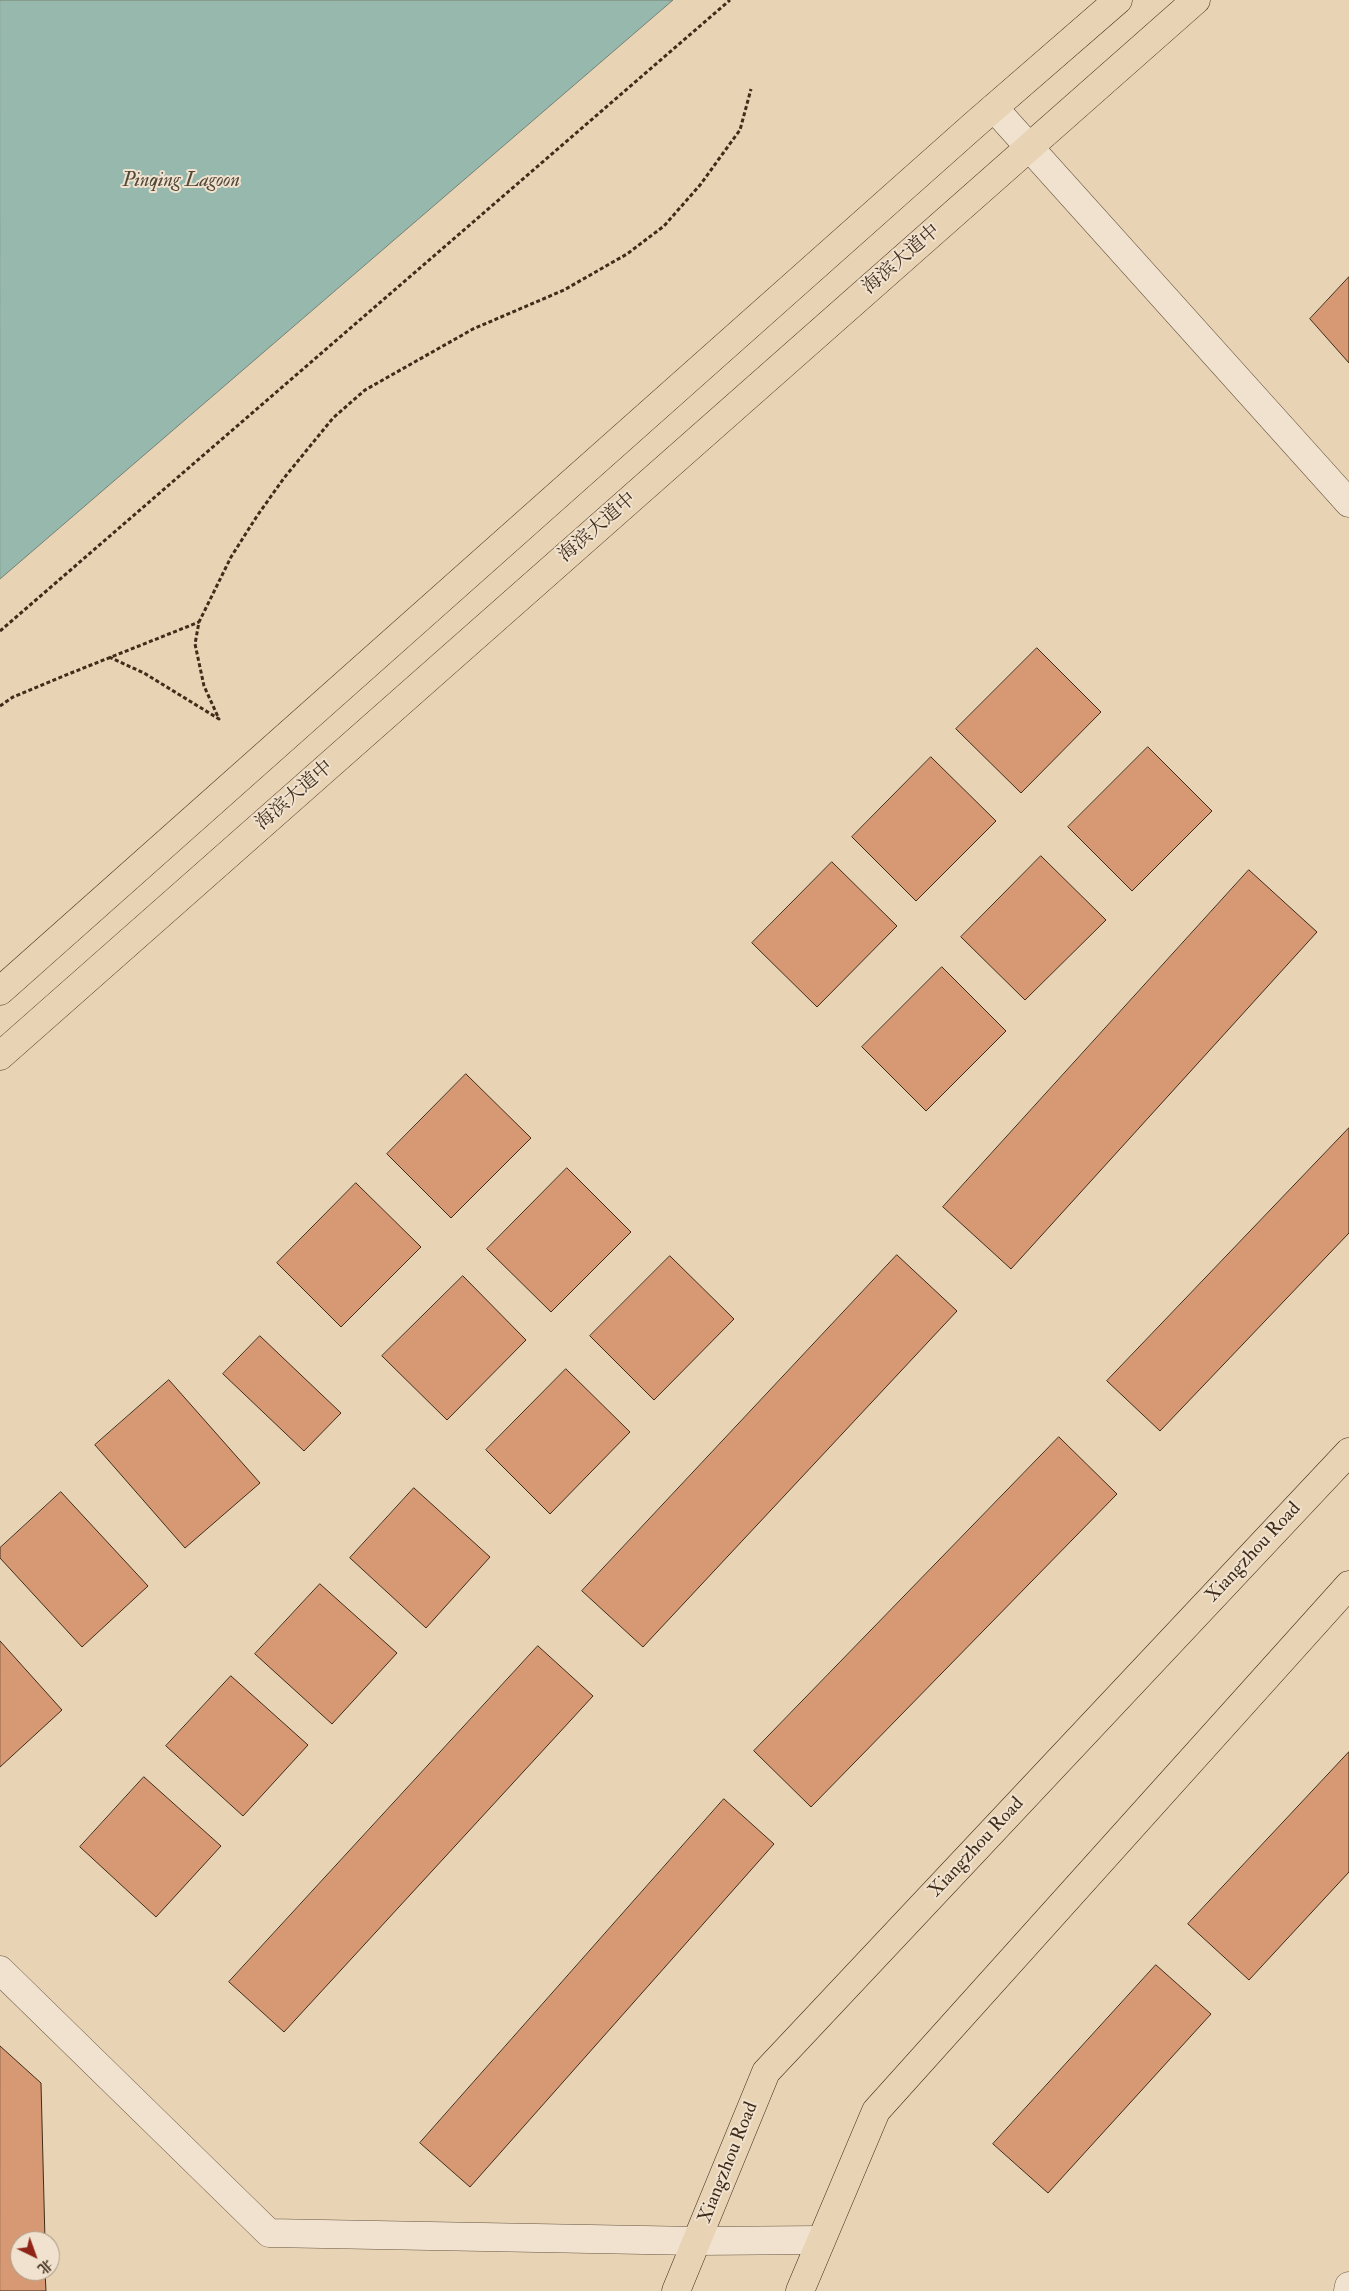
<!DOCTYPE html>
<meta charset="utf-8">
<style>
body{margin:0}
#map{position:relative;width:1349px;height:2291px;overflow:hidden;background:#e8d3b5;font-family:"IM FELL Double Pica","Noto Serif SC",serif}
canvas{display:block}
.north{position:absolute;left:10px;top:2231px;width:50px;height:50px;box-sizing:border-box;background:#f0e2cf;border:1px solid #a99986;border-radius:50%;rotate:138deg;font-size:14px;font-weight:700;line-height:20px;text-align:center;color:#3f2c19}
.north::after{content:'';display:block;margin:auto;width:18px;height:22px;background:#8f2418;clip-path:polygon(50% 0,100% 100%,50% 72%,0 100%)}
</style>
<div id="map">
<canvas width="1349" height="2291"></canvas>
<div class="north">北</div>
</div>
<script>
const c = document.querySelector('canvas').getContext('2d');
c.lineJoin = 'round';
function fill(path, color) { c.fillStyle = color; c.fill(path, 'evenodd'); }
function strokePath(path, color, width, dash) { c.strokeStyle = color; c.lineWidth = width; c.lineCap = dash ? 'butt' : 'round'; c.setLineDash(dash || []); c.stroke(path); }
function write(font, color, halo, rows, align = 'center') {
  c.font = font + ' "IM FELL Double Pica","Noto Serif SC",serif'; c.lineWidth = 4; c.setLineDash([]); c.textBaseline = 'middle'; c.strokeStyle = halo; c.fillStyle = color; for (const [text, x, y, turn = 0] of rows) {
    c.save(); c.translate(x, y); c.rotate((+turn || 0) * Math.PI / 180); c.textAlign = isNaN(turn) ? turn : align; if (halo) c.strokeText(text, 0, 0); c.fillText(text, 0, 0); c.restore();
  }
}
const water = new Path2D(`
 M0,0H673L0,579Z`);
const building = new Path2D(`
 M1349,277V363L1310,319Z
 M1037,648L1101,712L1021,793L956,729Z
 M1148,747L1212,811L1132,891L1068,827Z
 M931,757L996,821L916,901L852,837Z
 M1041,856L1106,920L1025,1000L961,937Z
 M832,862L897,926L817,1007L752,943Z
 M1249,870L1317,932L1011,1269L943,1207Z
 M942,967L1006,1031L926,1111L862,1047Z
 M466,1074L531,1138L451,1218L387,1154Z
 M1349,1128V1233L1160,1431L1107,1381Z
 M567,1168L631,1232L551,1312L487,1249Z
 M356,1183L421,1247L341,1327L277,1263Z
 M897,1255L957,1311L643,1647L582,1591Z
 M670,1256L734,1319L654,1400L590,1336Z
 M463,1276L526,1340L447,1420L382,1356Z
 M260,1336L341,1413L304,1451L223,1374Z
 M566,1369L630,1432L550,1514L486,1450Z
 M169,1380L260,1483L185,1548L95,1445Z
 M1059,1437L1117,1494L811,1807L754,1751Z
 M414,1488L490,1557L426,1628L350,1558Z
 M61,1492L148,1586L82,1647L0,1558V1548Z
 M320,1584L397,1653L332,1724L255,1654Z
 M0,1641L62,1710L0,1767Z
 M538,1646L593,1696L284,2032L229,1982Z
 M231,1676L308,1745L243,1816L166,1746Z
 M1349,1752V1872L1249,1980L1188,1924Z
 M144,1777L221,1846L156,1917L80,1847Z
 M724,1799L774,1844L470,2187L420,2143Z
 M1156,1965L1211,2014L1048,2193L993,2144Z
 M0,2046L41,2083L45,2241H20V2271H45L46,2291H0Z`);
const path = new Path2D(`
 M0,631L730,0
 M109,657L144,673L219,719L204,686L195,644L199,622L231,557L257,516L284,478L333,418L365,390L473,329L564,290L627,254L664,226L700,185L740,130L751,89
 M0,706L13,697L71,673L199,622`);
const minor = new Path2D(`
 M994,108L1349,503
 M0,1970L269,2233L697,2241L821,2240
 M1348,2291L1349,2286`);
const major = new Path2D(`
 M0,991L974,125L1118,0
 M0,1056L1196,0
 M676,2291L766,2072L1349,1452
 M800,2291L876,2111L1349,1585`);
const streetNames = [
 ["海滨大道中",902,260,-41],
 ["海滨大道中",598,528,-41],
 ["海滨大道中",295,796,-41],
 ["Xiangzhou Road",1254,1553,-47],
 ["Xiangzhou Road",977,1848,-47],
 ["Xiangzhou Road",729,2163,-68]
];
const waterNames = [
 ["Pinqing Lagoon",181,182]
];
fill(water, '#97b8ad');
strokePath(water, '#748072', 1);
fill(building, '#d79974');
strokePath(building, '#3f2c19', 1);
strokePath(minor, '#695640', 29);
strokePath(major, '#3f2c19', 29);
strokePath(path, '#3f2c19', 3, [4, 2.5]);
strokePath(minor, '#f0e2cf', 28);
strokePath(major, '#e8d3b5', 28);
write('19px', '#3f2c19', '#f0e2cf', streetNames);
write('italic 20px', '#514837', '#f0e2cf', waterNames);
</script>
